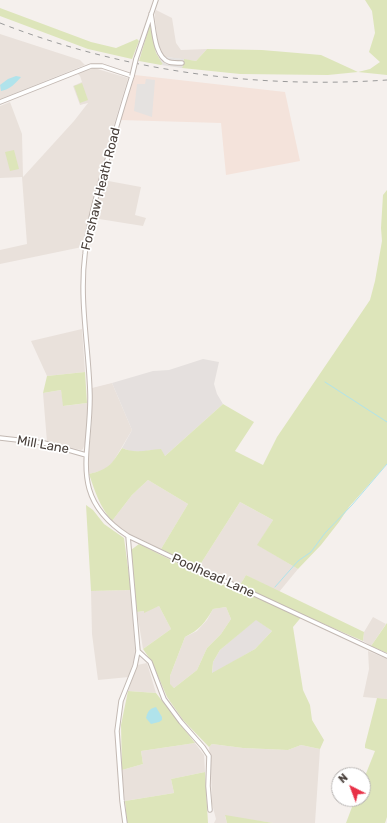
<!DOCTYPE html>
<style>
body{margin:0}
#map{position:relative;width:387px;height:823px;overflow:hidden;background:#f5f0ed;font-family:Rubik,sans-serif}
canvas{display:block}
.north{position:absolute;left:331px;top:767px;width:40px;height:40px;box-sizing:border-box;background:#fff;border:1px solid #b6b3b1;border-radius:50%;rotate:318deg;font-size:11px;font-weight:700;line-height:16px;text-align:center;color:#49403b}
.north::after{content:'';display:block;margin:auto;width:14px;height:18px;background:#e83147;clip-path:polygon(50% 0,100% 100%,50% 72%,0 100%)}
</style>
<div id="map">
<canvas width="387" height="823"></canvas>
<div class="north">N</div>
</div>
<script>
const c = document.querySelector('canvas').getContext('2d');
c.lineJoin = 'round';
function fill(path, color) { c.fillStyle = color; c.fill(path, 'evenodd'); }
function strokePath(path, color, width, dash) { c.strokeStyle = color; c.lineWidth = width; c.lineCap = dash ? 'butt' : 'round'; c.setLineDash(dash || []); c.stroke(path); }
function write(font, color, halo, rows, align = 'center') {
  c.font = font + ' Rubik,sans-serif'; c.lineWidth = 3.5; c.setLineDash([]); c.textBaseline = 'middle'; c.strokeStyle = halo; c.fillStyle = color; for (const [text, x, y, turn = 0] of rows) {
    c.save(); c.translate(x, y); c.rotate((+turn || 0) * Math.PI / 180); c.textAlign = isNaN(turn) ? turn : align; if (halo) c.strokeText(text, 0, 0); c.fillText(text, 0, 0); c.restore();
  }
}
const residential = new Path2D(`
 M156,10L172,18L176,43L181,50L207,49L196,61L166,57L161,55L158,46L155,18V12Z
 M0,34L80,60L85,65L0,99Z
 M94,68L128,78L108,145L82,247L0,264V250L27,244L22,177L0,178V106L10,102L22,134L23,177L74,121L88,103L80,105L73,86L82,82L80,76L77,73Z
 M103,180L141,187L135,215L146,218L143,226L93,218Z
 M82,329L85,372L47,376L31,341Z
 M112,383L132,430L113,462L104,470L89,474V451L92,421V388Z
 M61,390L64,406L87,403L88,419L87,437L83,449L81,450L47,442L43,393Z
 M148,480L188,504L161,549L126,532L112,521L132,495Z
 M240,502L273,520L258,545L298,569L279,592L246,575L240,585L198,568Z
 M131,590L135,649L134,659L129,677L98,680L92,634L91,591Z
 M159,606L171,629L143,649L137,612L144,611Z
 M226,607L231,619L221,634L207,648L197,670L174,688L169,684L170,676L185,637L197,631L207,620L213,609Z
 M373,617L386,624L371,646L363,641L364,632Z
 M368,651L387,659V699L363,697L369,669Z
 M147,663L156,693L128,691L137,665Z
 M195,743L204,755L205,772L171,779L174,793L125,801L122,770L143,764L141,751Z
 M212,744L243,748L288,750L301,745L320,749L315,823H273L225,816L227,823H214L216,819L212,804L211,769L209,747Z`);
const commercial = new Path2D(`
 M135,75L285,92L300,161L226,175L221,123L120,120Z`);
const industrial = new Path2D(`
 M203,359L219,362L214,384L217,394L223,404L165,456L151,450L141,452L130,451L122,448L132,430L112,383L153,371L169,370Z
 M256,619L272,631L255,649L212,674L213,662L220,650Z`);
const green = new Path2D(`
 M365,0H387V75L358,72L328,75L240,74L182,68L184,59L196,61L207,49L262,50L321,55L358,72L370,69L380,62L369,52L375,33L372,11Z
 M0,8L91,42L116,48L137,39L139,41L132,59L88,49L0,16Z
 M150,24L156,53L163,64L161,65L139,61Z
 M82,83L88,100L80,103L74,86Z
 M14,150L19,169L10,171L5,152Z
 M387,190V464L349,507L339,522L321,545L298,569L257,545L273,520L240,502L198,568L161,549L188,504L148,480L132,495L112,521C100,507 95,492 89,474C109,469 111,465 122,448C135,454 147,450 161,449L165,456L223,404L254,422L235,451L263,465L277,437L370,300L375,281L382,241L381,228L383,195Z
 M85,372L87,403L63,406L61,390L43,393L47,376Z
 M86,505L93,510L104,524L124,538L131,590L91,591Z
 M139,544L211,580L237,590L246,575L364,632L363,641L303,615L293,627L303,690L310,705L312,720L324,740L320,749L301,745L288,750L243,748L212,744L209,747L183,720L167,697L152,662L143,649L171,629L159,606L144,613V611L137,612L131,550ZM226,607L231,619L221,634L207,648L197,670L174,688L170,684V676L185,637C199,630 205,623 213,609ZM256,620L272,631L255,649L212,673L213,662L220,650Z
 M387,623V653L371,646Z
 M128,691L156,693L195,743L141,751L143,764L122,770L121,725Z
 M377,698L387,699V817L385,823H346L355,799H363V781L375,751L365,748V745Z
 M205,772L208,823H127L125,801L174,793L171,779Z
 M225,815L273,823H227Z`);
const parking = new Path2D(`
 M161,55L166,57L184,59L182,68L161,65L163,64L159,58Z
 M146,79L155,80L152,117L134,111L137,84H145Z`);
const water = new Path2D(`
 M16,76L21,77C16,83 9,90 1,91L0,85L8,79Z
 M156,707L162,717V720L159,722L151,724L146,718C148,711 149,709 156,707Z`);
const stream = new Path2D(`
 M325,382L387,422
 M275,587L298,561L311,552L325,533L352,505L387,464`);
const minor = new Path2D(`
 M151,14C154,28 154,57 169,62C173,63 178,63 182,63
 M136,59L156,0
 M0,102L91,66H102L132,76C123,104 115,132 107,160C98,190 88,222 85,254C79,301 89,348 90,395C91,455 67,496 128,536L201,571L239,587L387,656
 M0,438L44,443L86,455
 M138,651L150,662L164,699L181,722L203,747L209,756L208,786L210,810
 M125,823L122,801L117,731L121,701L135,666L138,651L128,536`);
const rail = new Path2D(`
 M0,23C123,71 255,89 387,80`);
const minorBridge = new Path2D(`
 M132,76L136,59`);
const streetNames = [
 ["Forshaw Heath Road",101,189,-76],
 ["Mill Lane",43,445,10],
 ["Poolhead Lane",213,576,24]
];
fill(residential, '#e9e1db');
fill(commercial, '#f4e3db');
fill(industrial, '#e5e0de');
fill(green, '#dde5ba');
fill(parking, '#e5e2e0');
fill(water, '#b0e3eb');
strokePath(stream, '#b0e3eb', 1);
strokePath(minor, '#c3b9b3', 5.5);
strokePath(minor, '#fff', 3.5);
strokePath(rail, '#9a9a9a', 1, [5, 5]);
strokePath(minorBridge, '#c3b9b3', 5.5, []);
strokePath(minorBridge, '#fff', 3.5);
write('13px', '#49403b', '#fff', streetNames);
</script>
